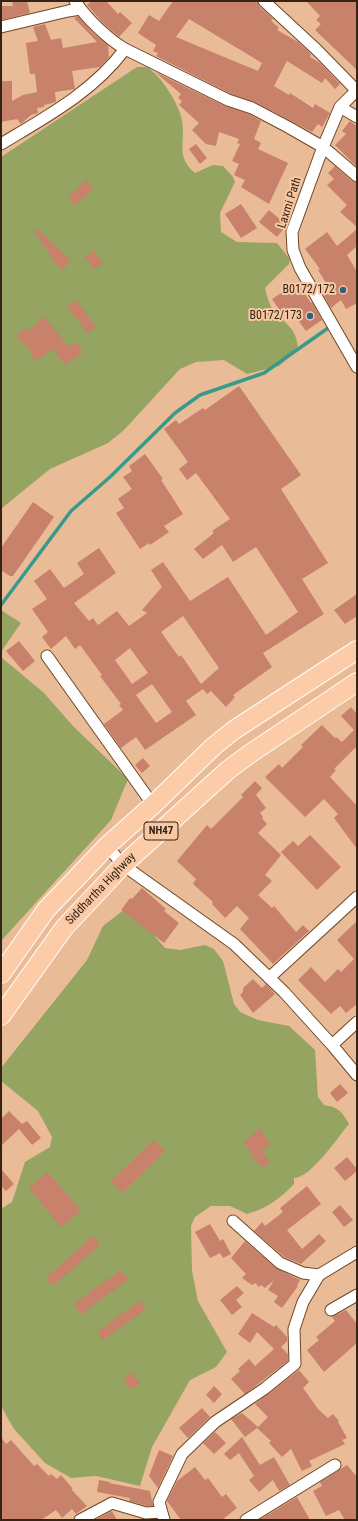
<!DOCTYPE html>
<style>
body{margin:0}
#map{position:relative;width:358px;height:1521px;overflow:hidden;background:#eabb97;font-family:"Roboto Condensed",sans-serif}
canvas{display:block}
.frame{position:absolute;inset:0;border:2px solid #352315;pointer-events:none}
</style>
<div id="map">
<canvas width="358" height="1521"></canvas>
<div class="frame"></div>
</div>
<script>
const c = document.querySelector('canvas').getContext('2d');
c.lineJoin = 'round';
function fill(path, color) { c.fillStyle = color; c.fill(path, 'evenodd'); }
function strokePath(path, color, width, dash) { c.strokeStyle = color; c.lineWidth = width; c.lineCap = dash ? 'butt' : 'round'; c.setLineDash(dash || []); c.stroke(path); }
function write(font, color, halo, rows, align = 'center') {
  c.font = font + ' "Roboto Condensed",sans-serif'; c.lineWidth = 4; c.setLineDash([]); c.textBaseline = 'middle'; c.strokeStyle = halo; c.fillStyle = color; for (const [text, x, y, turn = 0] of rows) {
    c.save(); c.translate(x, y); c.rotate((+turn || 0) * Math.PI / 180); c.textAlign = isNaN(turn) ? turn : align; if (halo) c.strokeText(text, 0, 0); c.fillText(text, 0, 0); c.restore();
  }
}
const green = new Path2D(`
 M137,67H147C161,76 180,105 182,121C186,143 175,156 195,173L213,165L223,166L233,177L235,182L220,213L221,232L237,242L277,243L290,259L289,264L265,288C267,295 269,306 274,311C286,325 297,328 298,349L279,366L247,374L224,360L196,362L180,369L124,430L108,443L50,469L2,508L1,512V157Z
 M1,610L21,623L1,652Z
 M1,657L44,693L73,726L128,779L111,820L1,941Z
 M125,909L138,917L165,948L180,950L205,945L214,949L223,961L234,1004L240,1012L258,1020L289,1026L315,1050L318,1097L324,1105C339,1107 342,1112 349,1124C338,1137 311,1178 294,1178V1184C281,1198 266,1209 247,1214L230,1206H211L195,1217L191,1226L192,1271L198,1301L227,1352L216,1367L190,1380L152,1447L140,1486L96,1476L71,1478L45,1463L14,1429L1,1406V1209L12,1202L25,1162L50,1147L52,1137L38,1111L1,1081V1068L87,960L103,926Z`);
const stream = new Path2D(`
 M1,605L71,511L110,477L175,413L200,395L264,373L331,326`);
const building = new Path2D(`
 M12,1H27L30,13L1,20V6H13Z
 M92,1H106L118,14L120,12L132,23L119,37L103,23L87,5Z
 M173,1H257L259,6L273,19L271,21L279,28L277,30L298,42L311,54L310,57L320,63L340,84L335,89L325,78L322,83L287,61L274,86L289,95L290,93L313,108L315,104L330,113L322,127L318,124L312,132L255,102L231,94L156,56L158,53L153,51L156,45L138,33L149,15L159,21ZM189,19L262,63L258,71L176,37Z
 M306,1H357V70L315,30L321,24L316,20L320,16Z
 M78,16L93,33L108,45L109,57L100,67L72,71L75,89L55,92L56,102L44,105V107L37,108L38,113L31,115L22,123L21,124L17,119L1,122V81H12V101L23,95L37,92L35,74H30L26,43L38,41L33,27L45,24L51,40L61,38L63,48L97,42L74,18Z
 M155,72L225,106L249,114L261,121L254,139L261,143L258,149L288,163L269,204L241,187L245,180L234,175L239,164L232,161L240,144L237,143L239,139L219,132L216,146L206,144L192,130L199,123L179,105L182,101L178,98L181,94Z
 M350,121L355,125L357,124V167L335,145L346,134L342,131Z
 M196,144L207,158L200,164L189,149Z
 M335,166L352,181L357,183V227L340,212L347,205L327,185L334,179L328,173Z
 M86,180L94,189L75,205L68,197Z
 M241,204L257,228L241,238L225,214Z
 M269,210L287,225L277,237L259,222Z
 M38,229L71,261L62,270L50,258L52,257L34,232Z
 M357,229V246L347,255L357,272V303L346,309L341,300L331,308L324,296L331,291L318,270L320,269L305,249L327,232L337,246Z
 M94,251L103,263L94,269L85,257Z
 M297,283L311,303L312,302L322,320L306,331L290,309L282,314L272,299Z
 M76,300L96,327L87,333L67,306Z
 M44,317L69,347L76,342L83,352L65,365L53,349L36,361L24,342L23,343L16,336L25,328L28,331Z
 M239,386L301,475L281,489L328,563L302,579L324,614L263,653L272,667L233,695L235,697L226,707L211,691L207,694L203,689L186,701L196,715L145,750L136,737L121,748L104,724L123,710L119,705L121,704L100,676L102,675L80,645L75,649L66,636L51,649L42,637L48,632L32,609L47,599L34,581L50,569L64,588L84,574L77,563L99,548L116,573L74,603L89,621L93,618L98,625L117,611L129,626L147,613L142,610L162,587L151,570L163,562L190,601L228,577L266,635L298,612L256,547L233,562L222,545L203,559L194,549L214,533L212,531L230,519L196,473L187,480L179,469L188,462L164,429L176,420L179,424L203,408L205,410ZM183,616L219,668L201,684L181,655L179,657L161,632ZM130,648L148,673L132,684L115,660ZM152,684L172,712L156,723L136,695Z
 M145,454L163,479L161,480L183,514L164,526L169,532L150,545L149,543L140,549L116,513L124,508L118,499L132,489L123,477L132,471L129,466Z
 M33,502L54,517L13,576H10L1,570V548Z
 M357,594V616L345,624L334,610Z
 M19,641L35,661L23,671L6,651Z
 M351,707L357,714V746L334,769L336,770L330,777L357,806V849L334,818L338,814L324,799L305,817L265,777L279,764L282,768L303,747L301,745L322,725L335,738L336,737L342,742L354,730L341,716Z
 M143,758L150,766L142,773L135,765Z
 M255,781L262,788L256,795L266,808L260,813L263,817L262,818L267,824L258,833L281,855L265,875L272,881L258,895L272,908L274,906L296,932L303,925L309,931L273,964L240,929L249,918L237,906L225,918L212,904L213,902L193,884L196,879L177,861L207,825L211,829L243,797L241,795Z
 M310,835L341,867L317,890L281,852L293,841L298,846Z
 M142,888L166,909L164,911L179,923L164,943L121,910L130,898L132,899Z
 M357,921V1004L346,1013L340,1006L331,1014L298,980L311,967L325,982L338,969L341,972L354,959L337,940Z
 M253,979L262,988L266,984L275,994L253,1013L240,995L243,992V988Z
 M340,1084L348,1093L337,1102L330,1093Z
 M9,1111L22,1124L27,1121L41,1138L32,1145L19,1129L1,1146V1119Z
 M260,1129L271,1144L262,1151L270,1162L262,1168L250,1154L252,1153L243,1142Z
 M154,1140L165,1151L122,1193L111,1181Z
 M347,1157L357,1169V1171L345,1181L334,1168Z
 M1,1169L14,1184L6,1191L1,1186Z
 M48,1172L81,1211L61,1227L29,1188Z
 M307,1186L321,1204L287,1230L302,1249L319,1234L326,1241L301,1264L284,1257L254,1231L262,1222L265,1226L283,1212L280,1208Z
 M340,1205L353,1220L344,1227L332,1212Z
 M210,1224L220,1241L223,1239L231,1254L223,1258L220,1253L210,1258L195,1232Z
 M93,1236L100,1245L53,1286L46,1278Z
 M245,1241L276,1268L300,1280L297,1286H298L282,1308L274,1302L278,1296L268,1290L274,1280L265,1288L261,1285L259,1287L255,1283L252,1285L242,1278L246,1274L231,1258Z
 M121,1270L128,1280L81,1314L74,1304Z
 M237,1286L244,1293L236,1300L242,1307L232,1315L220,1300Z
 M140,1301L146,1309L103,1340L97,1332Z
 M346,1310L357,1324V1343L324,1372L307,1350L319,1340L316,1337L335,1321L332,1317Z
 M252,1313L274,1327L276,1325L287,1337V1341L281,1347L288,1354V1361L245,1394L231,1379L240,1371L238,1369L249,1359L255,1366L274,1349L257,1332L250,1343L238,1334Z
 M299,1370L309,1382L303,1388L318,1409L328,1418L333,1414L339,1421L338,1422L347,1438L342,1440L345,1444L309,1461L312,1466L302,1471L291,1449L282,1457L269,1443L271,1441L257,1428L245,1437L231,1419L242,1413L258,1427L268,1417L255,1404Z
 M132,1373L140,1384L132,1390L123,1380Z
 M214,1386L222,1394L214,1403L206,1395Z
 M202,1408L210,1417L188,1438L179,1428Z
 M215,1432L226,1443L214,1454L203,1443Z
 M1,1437L6,1444L11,1440L34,1466L37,1464L49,1476L51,1474L57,1479L61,1475L73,1489H71L87,1506L76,1514L72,1509L62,1518L56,1510L41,1520H1Z
 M242,1437L260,1465L274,1457L290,1485L279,1491L273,1480L259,1492L249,1480L254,1476L239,1453L230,1460L224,1454Z
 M159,1450L173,1456L158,1488L149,1476Z
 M347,1465L357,1477V1520H345L339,1510L326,1516L313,1491L322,1486L320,1482Z
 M195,1467L205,1480L208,1478L222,1497L226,1494L237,1508L222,1520H181L167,1501L177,1481Z
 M99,1480L110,1482L109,1483L150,1491L153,1506H147L129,1501L130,1498L97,1492Z
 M297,1497L310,1520H259Z
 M112,1511L117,1520H95Z`);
const minor = new Path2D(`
 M264,1L317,50L357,91
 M1,27L68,11L80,9
 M125,49L228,100L252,108L288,127L323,147L357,176
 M357,90L340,107L323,147L292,232L293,250L300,268L357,367
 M340,107L357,117
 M1,144C46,117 93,92 125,49C108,39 86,18 75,1
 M47,656L153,805
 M107,846L123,865L234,944L284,992L332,1045
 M269,978L357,897
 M357,1022L332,1045L357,1075
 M233,1221L280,1263L303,1273L319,1275
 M331,1310L357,1295
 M80,1520L112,1503L146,1513L161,1512
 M164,1520L159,1502L182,1454L215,1422L264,1389L295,1364L294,1329L303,1302L319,1275L357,1252
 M246,1520L335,1465`);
const trunk = new Path2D(`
 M1,974L46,910L107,846L153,805L214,746L234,730L357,650
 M1,1016L64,928L123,865L228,770L251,753L357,682`);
const markers = [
 [343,290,4,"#316180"],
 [310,316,4,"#316180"]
];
const shields = [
 [161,831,34]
];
const shieldNames = [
 ["NH47",161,831]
];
const streetNames = [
 ["Laxmi Path",290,203,-72],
 ["Siddhartha Highway",101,889,-46]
];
const poiNames = [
 ["B0172/172",335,290],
 ["B0172/173",302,316]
];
fill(green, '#95a461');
strokePath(stream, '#389a88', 3.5);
fill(building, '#c8816a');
strokePath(minor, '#6f4725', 13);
strokePath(trunk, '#fff', 20);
strokePath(minor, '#fff', 11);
strokePath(trunk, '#fccca8', 18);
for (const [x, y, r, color] of markers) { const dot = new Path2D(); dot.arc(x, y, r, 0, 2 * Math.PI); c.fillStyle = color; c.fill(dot); strokePath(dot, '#f8c8a4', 1.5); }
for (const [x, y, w] of shields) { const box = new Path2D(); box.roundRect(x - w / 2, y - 9, w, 18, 3); c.fillStyle = '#f8c8a4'; c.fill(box); strokePath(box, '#352315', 1); }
write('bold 11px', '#352315', null, shieldNames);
write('12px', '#352315', '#f8c8a4', streetNames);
write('12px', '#352315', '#f8c8a4', poiNames, 'right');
</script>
